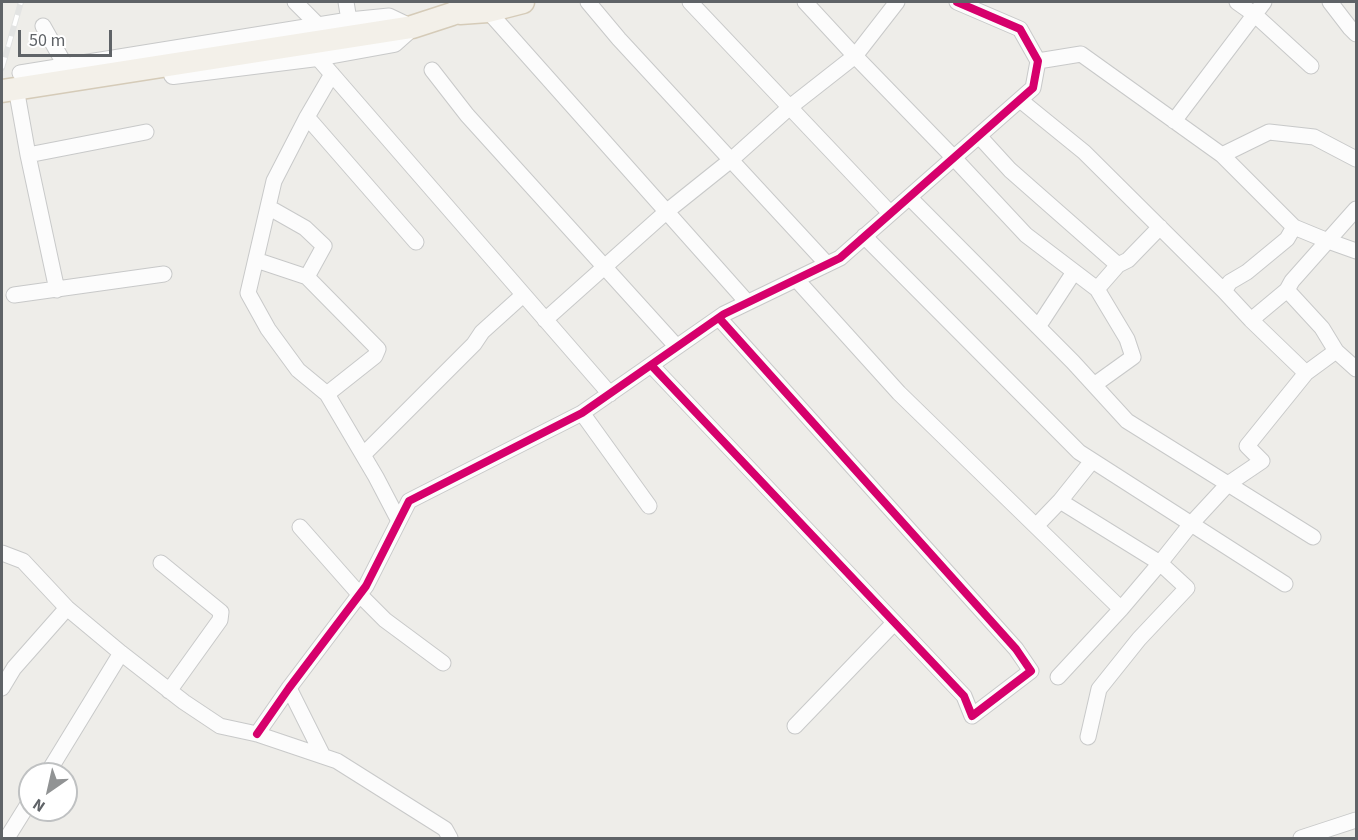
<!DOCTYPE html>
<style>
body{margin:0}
#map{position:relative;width:1358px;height:840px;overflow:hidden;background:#eeede9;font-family:"Source Sans 3",sans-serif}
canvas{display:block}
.frame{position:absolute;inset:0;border:3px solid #5f6367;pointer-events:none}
.north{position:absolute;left:18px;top:762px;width:60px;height:60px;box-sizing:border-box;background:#fff;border:2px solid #bfc1c2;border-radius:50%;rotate:214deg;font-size:16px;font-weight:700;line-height:24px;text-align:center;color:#5f6367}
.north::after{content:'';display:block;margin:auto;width:21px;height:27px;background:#919394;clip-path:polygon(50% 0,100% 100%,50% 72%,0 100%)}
.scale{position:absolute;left:18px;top:30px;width:94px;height:27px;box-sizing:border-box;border:3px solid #5f6367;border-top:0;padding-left:8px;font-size:18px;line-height:21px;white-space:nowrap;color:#5f6367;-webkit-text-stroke:4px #fff;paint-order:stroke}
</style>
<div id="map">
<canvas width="1358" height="840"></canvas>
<div class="frame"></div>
<div class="north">N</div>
<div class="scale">50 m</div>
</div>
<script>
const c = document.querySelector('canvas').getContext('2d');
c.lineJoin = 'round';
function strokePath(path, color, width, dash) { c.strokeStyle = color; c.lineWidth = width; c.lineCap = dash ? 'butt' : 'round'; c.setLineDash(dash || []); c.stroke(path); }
const minor = new Path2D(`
 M295,2L317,24
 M346,2L349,20
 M588,2L619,39L827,264
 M690,2L890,213
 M805,2L855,56L954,158L1026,235L1097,289L1118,265L1128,260L1160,227
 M1237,2L1254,14L1311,66
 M1330,2L1350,28L1356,34
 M488,11L747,302
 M43,26L65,65
 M317,57L610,394
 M1038,61L1081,54L1222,155L1294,227L1328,241L1356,251
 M432,70L467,115L677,347
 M20,73L349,20L389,16L412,27
 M332,74L307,117L274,181L248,293L268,329L298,370L327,394L376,477L399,521
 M18,99L28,155L57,290
 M1020,100L1084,152L1224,291L1251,320L1306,373L1336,351
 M307,117L416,242
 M1174,121L1264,2
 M979,136L1010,170L1118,265
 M28,155L146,132
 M1222,155L1269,132L1314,137L1356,159
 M909,197L1073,362L1127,421L1313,537
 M864,236L1079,452L1285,584
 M256,260L307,277L324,246L305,228L268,207
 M307,277L378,349L375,356L327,394
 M796,279L899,393L1121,609
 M1287,290L1322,328L1336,351L1356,369
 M1224,291L1230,282L1247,272L1287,239L1294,227
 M14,295L164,274
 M545,320L666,212L731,160L790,107L855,56L897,2
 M1251,320L1287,290L1292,281L1356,209
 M1038,327L1074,272
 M651,365L964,696L972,716L1031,671L1016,649L719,318
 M1094,385L1133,357L1127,339L1097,289
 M582,413L649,506
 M363,455L474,344L482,332L523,295
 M1060,501L1092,461
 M1036,526L1060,501L1160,563L1191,524L1228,484L1262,461L1247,446L1306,373
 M300,527L360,595L385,620L443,663
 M2,553L23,561L67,608L121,653L184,702L220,726L257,734L337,761L445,829L450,838
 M161,563L221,612L220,620L169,691
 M1058,677L1121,609L1160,563L1187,588L1139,639L1099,689L1088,737
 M2,688L14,668L67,608
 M289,688L323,756
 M795,726L894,623
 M257,734L289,688L366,586L409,501L582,413L724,314L840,258L1033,88L1038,61L1020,29L957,2
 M47,774L121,653
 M7,838L30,801
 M1301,838L1356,820`);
const tertiary = new Path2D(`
 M173,75L317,57L394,43L412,27`);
const primary = new Path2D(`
 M460,13L488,11L523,2
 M2,91L412,27L452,14L477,2`);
const rail = new Path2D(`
 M2,68L21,2`);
const cycleway = new Path2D(`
 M651,365L964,696L972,716L1031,671L1016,649L719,318
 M257,734L289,688L366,586L409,501L582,413L724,314L840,258L1033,88L1038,61L1020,29L957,2`);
strokePath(minor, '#c8c9c9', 17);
strokePath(tertiary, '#c8c9c9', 20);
strokePath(primary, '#d5cbb8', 25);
strokePath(minor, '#fcfcfc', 15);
strokePath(tertiary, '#fcfcfc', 18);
strokePath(primary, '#f3f0e9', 22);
strokePath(rail, '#e3e4e3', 6);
strokePath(rail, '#fff', 4, [11]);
strokePath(cycleway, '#d6006c', 8);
</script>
